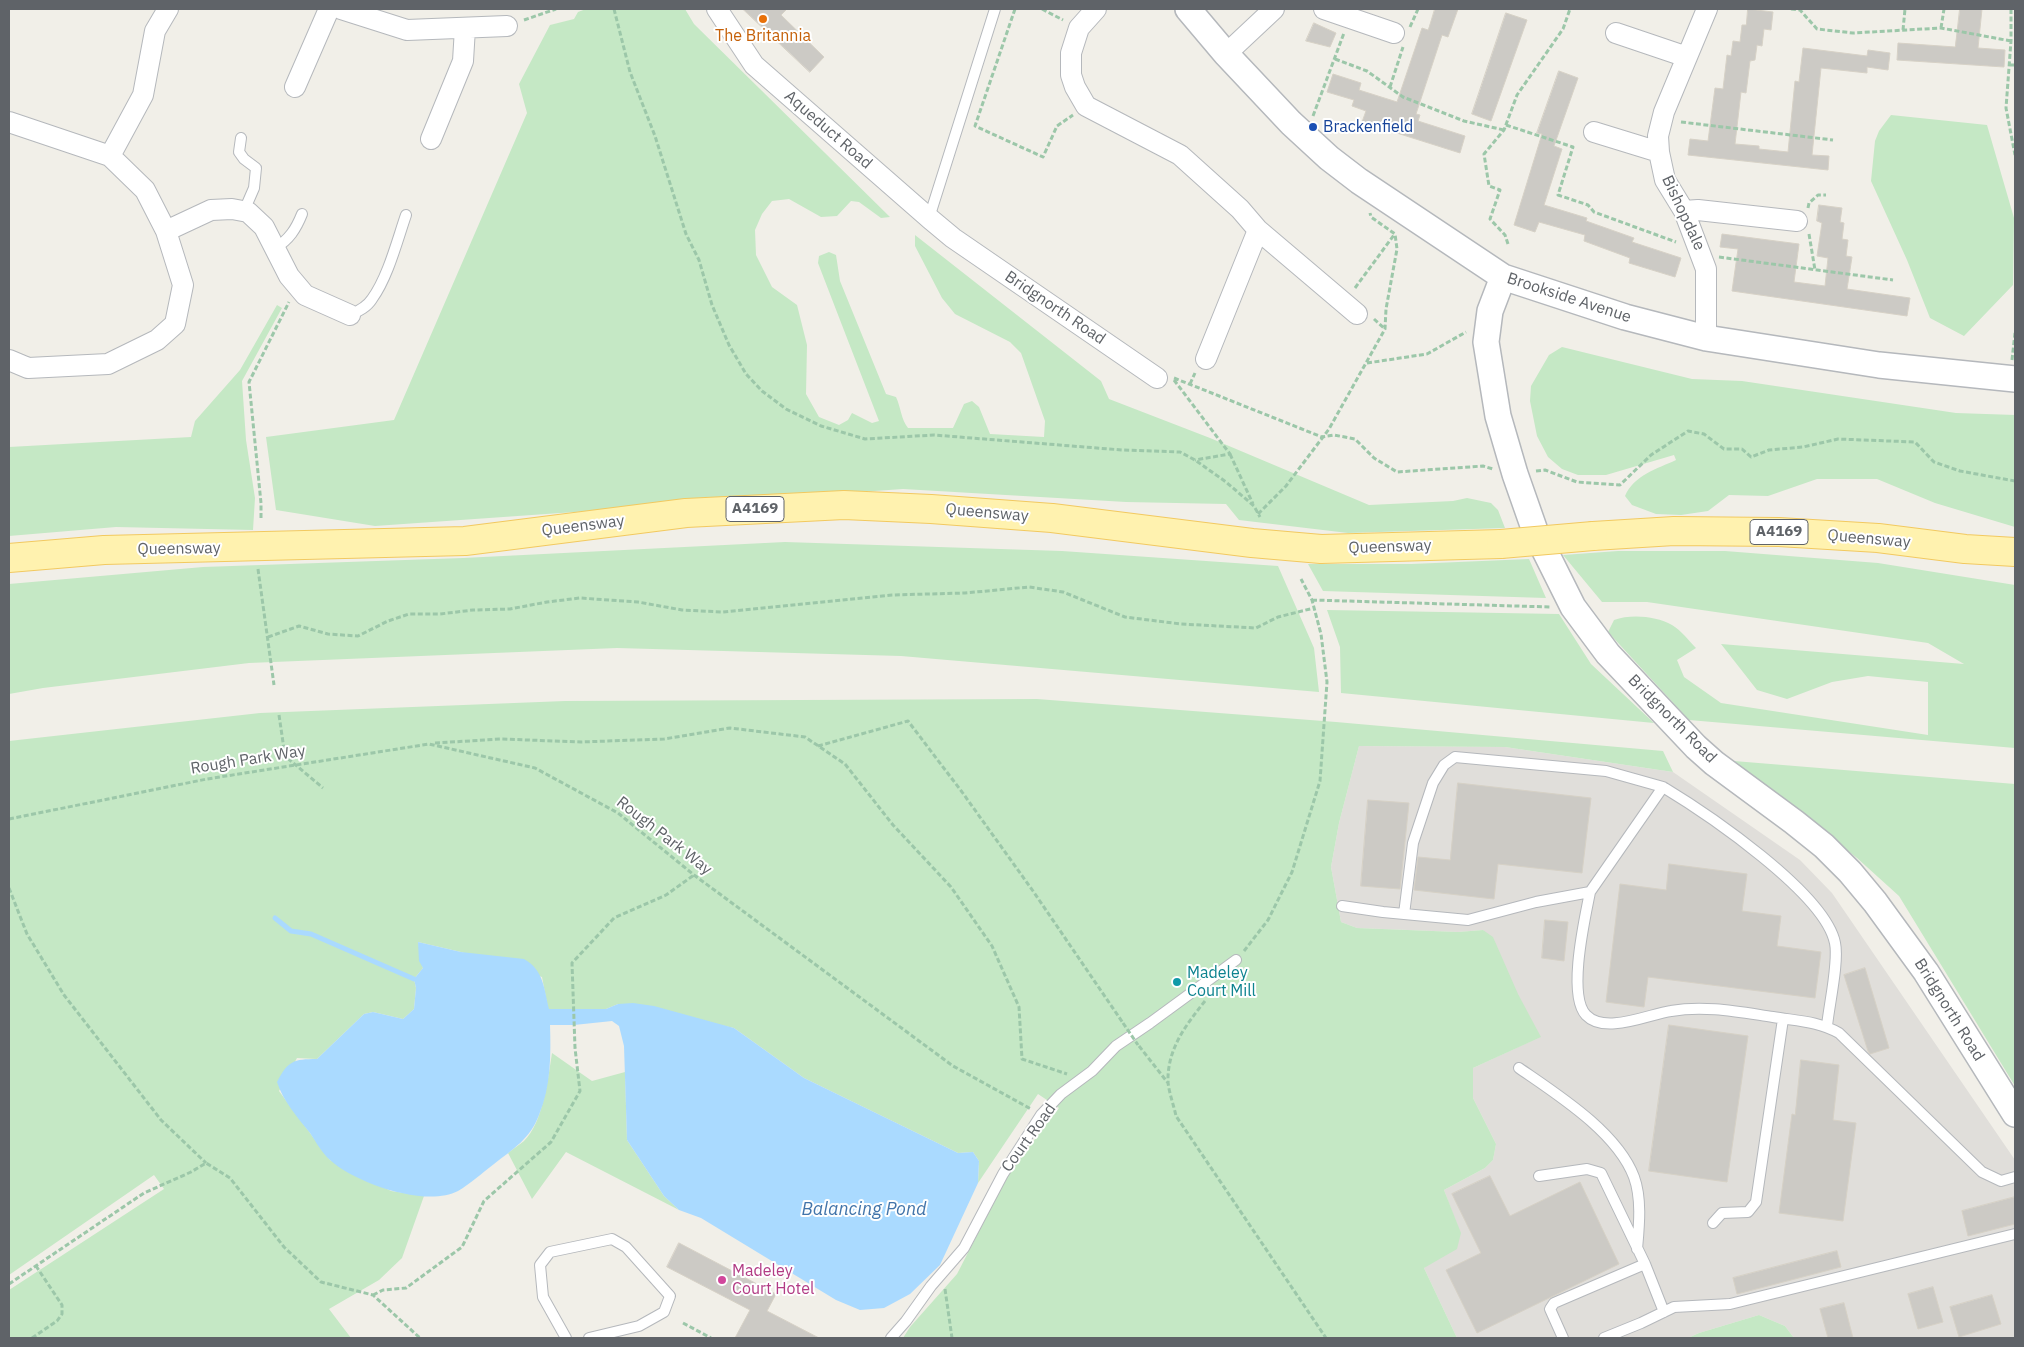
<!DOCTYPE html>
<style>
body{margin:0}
#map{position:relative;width:2024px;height:1347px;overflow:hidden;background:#f1efe8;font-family:"IBM Plex Sans",sans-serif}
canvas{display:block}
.frame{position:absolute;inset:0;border:10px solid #5f6368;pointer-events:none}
</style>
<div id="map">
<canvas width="2024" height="1347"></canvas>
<div class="frame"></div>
</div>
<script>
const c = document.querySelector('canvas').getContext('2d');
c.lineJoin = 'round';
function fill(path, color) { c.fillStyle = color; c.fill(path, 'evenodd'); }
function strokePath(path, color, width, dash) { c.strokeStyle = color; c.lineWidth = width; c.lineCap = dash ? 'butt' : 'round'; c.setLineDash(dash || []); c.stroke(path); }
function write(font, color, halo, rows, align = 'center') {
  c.font = font + ' "IBM Plex Sans",sans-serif'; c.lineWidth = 4; c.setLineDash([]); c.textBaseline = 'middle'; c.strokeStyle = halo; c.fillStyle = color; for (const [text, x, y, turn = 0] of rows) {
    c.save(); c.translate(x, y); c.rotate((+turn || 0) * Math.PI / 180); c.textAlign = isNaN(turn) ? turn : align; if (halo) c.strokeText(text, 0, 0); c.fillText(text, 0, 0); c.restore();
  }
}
const industrial = new Path2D(`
 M1359,746L1505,747L1673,772L1800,860L1832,893L2015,1160V1338H1794L1785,1326L1759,1315L1699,1333L1688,1338H1457L1424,1268L1460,1233L1444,1190L1485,1168L1493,1160L1496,1144L1473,1098V1068L1540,1037L1483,930L1458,932L1357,928L1341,922L1331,867L1339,823Z`);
const green = new Path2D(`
 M586,9H685L694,24L890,217L881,218L859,202L851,201L837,216L821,217L789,199L772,201L762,214L755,230L756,255L772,287L797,305L807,345L806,394L819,417L839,425L848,420L852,413L872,423L879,421L818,263L819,256L829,252L836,255L840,281L886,394L896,397C901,408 901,419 908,428H953L964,404L972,401L979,407L990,434L1044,437L1045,421L1021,353L1010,342L955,314L942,298L915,246V235L1101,381L1109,399L1210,438L1369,505L1453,501L1467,498L1491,503L1498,510L1505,528L1348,533L1239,520L1226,504L1126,502L903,489L375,526L276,510L266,437L394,420L527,113L519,84L550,25L574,19L578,12Z
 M1891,115L1987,125L2014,218L2013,285L1964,336L1930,318L1907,260L1871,181L1875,141L1879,131Z
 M277,305L282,308L242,381L246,440L255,498L253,530L116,527L9,536V447L191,437L195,421L240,370Z
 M1562,347L1692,379L1742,381L1956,413L2015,415V527L1935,503L1877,479H1817L1768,496L1729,495L1708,511L1681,515L1656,514L1632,505L1625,496C1634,475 1657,469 1676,460L1674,455L1606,475H1578L1562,469L1548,457L1537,436L1530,401L1531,386L1549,355Z
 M785,542L1062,551L1278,566L1314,648L1319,692L901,656L617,648L249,663L43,688L9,694V584L203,567L463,558Z
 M1618,551H1725L1878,563L2015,585V748L1689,720L1608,632L1614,620C1631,614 1656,616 1672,625C1681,630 1689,641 1696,648L1677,660L1684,677L1721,703L1928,735V682L1868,676L1832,682L1787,699L1757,690L1721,644L1964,664L1928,643L1647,602H1602L1563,555Z
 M1529,559L1546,598L1323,591L1308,564H1411Z
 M1327,610L1559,614L1591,664L1654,723L1341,693L1340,647Z
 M1037,699L1336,722L1663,751L1673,772L1505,747L1359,746L1339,823L1331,867L1341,922L1357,928L1458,932L1483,930L1493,937L1518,994L1541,1037L1473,1068V1098L1496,1144L1493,1160L1485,1168L1444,1190L1461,1233L1457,1249L1424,1268L1457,1338H903L910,1327L957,1274L1009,1173L1059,1108L1038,1094L978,1183L979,1161L973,1152L958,1153L804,1078L734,1028L618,1004L606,1009H548L542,977L461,952L418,942L423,968L414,979L416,988L414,1009L403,1019L373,1012L364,1014L317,1059L297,1058L279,1091L330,1160L391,1191L424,1196L402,1258L379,1280L329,1309L351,1338H9V1290L164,1189L154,1175L9,1275V741L260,713L565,701Z
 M1734,761L2015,784V1086L1899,896L1857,858Z
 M552,1053L592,1081L625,1072L627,1140L664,1196L679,1210L566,1152L532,1199L508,1153C513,1149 519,1145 524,1141C543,1123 548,1078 552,1053Z
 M1759,1315L1785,1326L1794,1338H1688L1699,1333Z`);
const water = new Path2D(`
 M418,942L461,952L524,959C544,970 544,989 549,1009H606L618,1004L633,1003L654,1006L734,1028L804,1078L958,1153L973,1152L979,1161L978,1183L940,1265L910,1294L884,1308L860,1310L836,1300L701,1218L679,1210L664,1196L627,1140L624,1046L619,1026L612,1021L574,1025H550C551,1055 551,1086 539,1115C530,1139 513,1149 494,1164C482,1173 470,1184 458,1191C426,1208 355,1183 330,1160C322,1153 316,1142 310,1133C298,1118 283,1101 277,1082C288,1061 293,1059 317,1059L364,1014L373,1012L403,1019L414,1009L416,988L414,979L423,968L419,961Z`);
const stream = new Path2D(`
 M275,918L291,931L311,934L414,979`);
const building = new Path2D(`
 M743,9H787L781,15L824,57L810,72Z
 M1435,9H1458L1448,37L1442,35L1416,114L1420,115L1418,121L1465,136L1460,153L1362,122L1366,111L1352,106L1354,100L1327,92L1333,74L1361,83L1359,90L1397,102L1422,28L1428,30Z
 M1748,9L1773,12L1771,30L1764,29L1762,46L1757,45L1755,60L1750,61L1746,93L1741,92L1735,144L1759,146V149L1788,152L1795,81L1799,82L1803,48L1867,56L1868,50L1890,53L1888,70L1867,67V73L1821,68L1812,155L1829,156L1828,170L1688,155L1690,139L1708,141L1715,88L1723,89L1727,55L1731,56L1733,41L1740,42L1742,25H1746Z
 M1960,9H1982L1978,48L2005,50L2004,67L1897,60L1898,43L1955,47Z
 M1506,13L1527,20L1491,121L1472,114Z
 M1314,23L1336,33L1330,47L1306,41Z
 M1559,71L1578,78L1554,146L1562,149L1544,205L1587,218L1586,221L1634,238L1632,242L1681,258L1675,277L1629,263L1630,258L1584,241L1585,235L1539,222L1535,232L1514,225L1542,134L1537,133Z
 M1819,205L1842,208L1840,222L1844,223L1842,239L1848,240L1846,256L1852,257L1847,289L1910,298L1907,316L1732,291L1738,249L1720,247L1722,234L1799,244L1794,282L1825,286L1828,258L1817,256L1822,223L1817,221Z
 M1458,783L1591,798L1582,873L1498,864L1494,899L1414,890L1418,857L1450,860Z
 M1368,800L1409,803L1400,889L1361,886Z
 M1669,864L1747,874L1742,911L1781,916L1777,946L1821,952L1815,998L1648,977L1644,1007L1606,1002L1620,884L1666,890Z
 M1545,920L1568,922L1564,961L1542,958Z
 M1865,968L1889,1048L1870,1054L1868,1051L1844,975Z
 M1669,1025L1748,1036L1727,1182L1649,1171Z
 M1801,1060L1839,1065L1833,1120L1856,1123L1843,1221L1779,1213L1792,1114L1795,1115Z
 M1490,1176L1510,1216L1580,1182L1619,1264L1477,1333L1446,1270L1481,1253L1452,1194Z
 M2015,1197V1224L1968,1236L1962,1211Z
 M679,1243L776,1294L767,1311L819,1338H735L750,1310L667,1267Z
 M1837,1251L1841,1267L1737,1294L1733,1278Z
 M1933,1287L1943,1322L1918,1329L1908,1294Z
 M1992,1295L2001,1324L1959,1337L1950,1307Z
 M1844,1303L1853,1338H1828L1820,1309Z`);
const path = new Path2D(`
 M614,9L630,72L655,136L686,234L699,260L712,305L729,345L746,374L762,391L786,409L821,426L865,439L934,435L1122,450L1180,452L1195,460L1226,482L1254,506L1260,517
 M1015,9L975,126L1043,157L1057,126L1073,115
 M1042,9L1063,20
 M1791,9L1800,10L1817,29L1853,33L1941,28L2011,41
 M2011,9V41L2006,108L2015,155
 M524,20L556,9
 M1410,27L1418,9
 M1941,28L1944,9
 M1903,30L1905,9
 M1335,59L1367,71L1403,97L1464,121L1504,130
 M2009,65H2015
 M1390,87L1403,47
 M1313,116L1344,33
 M1681,122L1833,140
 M1506,125L1573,147L1558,195L1588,205L1594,212L1676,242
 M1808,208L1809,203L1818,195H1826
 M1809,234L1815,270
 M1508,244L1505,235L1490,219L1500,190L1489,186L1484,154L1504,130L1517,95L1563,29L1570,9
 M1719,257L1893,280
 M1355,288L1394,235
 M1374,319L1385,329
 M2012,360L2015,333
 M1367,363L1427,354L1466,332
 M1174,378L1322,437L1334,435L1355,439L1374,458L1397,472L1483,466L1493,469
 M1174,380L1230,454L1195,460
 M1190,384L1195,373
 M1230,454L1253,504
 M1536,471L1545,470L1577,482L1620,485L1651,455L1688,431L1704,434L1724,449H1742L1751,457L1769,450L1803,447L1838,439L1915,442L1934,462L1960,471L2015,481
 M1258,514L1286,486L1329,429L1385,329L1386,309L1397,249L1395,234L1371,217L1370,213
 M261,518V503L249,382L289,302
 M258,569L274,685
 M1312,600L1550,607
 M268,637L299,626L328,634L358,636L388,621L409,614H440L473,610L510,609L547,602L580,598L638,602L682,610L723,612L892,595L965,593L1029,587L1063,592L1125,617L1181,624L1256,628L1278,617L1314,608
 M279,715L285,756L323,788
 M435,743L501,739L581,742L664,739L730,728L805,737L845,764L893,825L951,887L992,946L1019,1007L1022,1059L1067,1074
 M818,746L908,721L962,792L1033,891L1123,1023
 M9,819L207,779L429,744L535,768L618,813L694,875L953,1066L1031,1109
 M9,888L27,934L64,995L161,1120L206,1163
 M1244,951L1268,920L1292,872L1320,781L1327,682L1321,634L1312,600L1301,579
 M1205,1001C1186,1025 1167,1049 1168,1082C1169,1093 1174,1106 1176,1116L1326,1338
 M1139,1046L1168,1083
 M9,1284L144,1193L191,1172L206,1163L230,1178L284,1247L321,1282L373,1295L420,1338
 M945,1289L952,1338
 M373,1295L383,1290L406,1288L462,1247L484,1201L551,1142L580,1091L575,1048L572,963L614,918L666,895L694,875
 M683,1323L711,1338
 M32,1338L57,1321L62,1314V1305L36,1266`);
const service = new Path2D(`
 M241,138L239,152L244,159L256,168L254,188L244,211
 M929,218L995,9
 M275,248C289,240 296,229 302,214
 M350,315C359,311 367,307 372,299C388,277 397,241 406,215
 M1590,892C1585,918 1567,995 1586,1015C1605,1035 1649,1014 1671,1011C1705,1005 1739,1012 1773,1017C1797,1021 1818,1021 1839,1033L1982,1172L2001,1181L2015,1177
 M1342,906L1383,912L1468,920L1536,902L1590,892L1663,787C1706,813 1825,893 1835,943C1839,962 1829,1005 1827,1026
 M1404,914L1413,843L1433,783L1444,765L1455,757L1606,771L1663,787
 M1519,1068C1558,1095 1617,1132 1634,1177C1642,1199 1639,1227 1637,1249
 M1539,1176L1587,1169L1601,1173L1645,1264
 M1713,1223L1722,1213L1748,1212L1756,1202L1783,1019
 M566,1338L543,1297L540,1265L550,1252L612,1239L626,1247L670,1296L664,1312L639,1326L589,1338
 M891,1338L906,1321L931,1286L964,1248L1003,1174L1041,1115L1061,1094L1092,1071L1116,1046L1150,1023L1236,960
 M1563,1338L1550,1309L1554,1303L1645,1264L1664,1312
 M1604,1338L1641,1323L1674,1307L1730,1304L2015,1234`);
const minor = new Path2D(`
 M341,9L407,30L507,26
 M717,9L754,65L929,218L953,238L1157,378
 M1096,9L1079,28L1071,53V75L1075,87L1086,106L1180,155L1240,209L1258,230L1357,314
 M1324,9L1394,33
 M1616,33L1687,57
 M1226,54L1274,9
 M295,87L329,9
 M9,122L110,156L145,190L166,231L183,285L175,324L157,340L108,364L28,368L9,360
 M1594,132L1659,152
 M431,139L463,61L465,28
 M110,156L143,95L155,31L168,9
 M1684,211L1698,210L1797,221
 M166,231L211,210L232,209L248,212L264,227L289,276L305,295L350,315
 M1706,338V269L1684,211L1665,180L1659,152L1658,136L1664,112L1707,9
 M1206,359L1258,230`);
const tertiary = new Path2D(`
 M1188,9L1226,54L1291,123L1329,158L1359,181L1503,277L1625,317L1706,338L1879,365L2015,379
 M1503,277L1490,311L1486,342L1498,416L1515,474L1535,531L1573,607L1608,654L1696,747L1714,763L1794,822L1824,846L1850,872L1875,902L1926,972L2015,1114`);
const primary = new Path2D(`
 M1593,536L1674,531L1779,532L1878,538L1965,549L2015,552
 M9,558L104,550L465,541L686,513L844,505L931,509L1052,518L1252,543L1321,549L1501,544`);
const pathBridge = new Path2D(`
 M1123,1023L1138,1045`);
const primaryBridge = new Path2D(`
 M1501,544L1593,536`);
const markers = [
 [763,19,5,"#e8710a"],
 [1313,127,5,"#1a4fb4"],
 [1177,982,5,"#0f9aa8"],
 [722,1280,5,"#d1479c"]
];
const shields = [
 [755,509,58],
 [1779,532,58]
];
const shieldNames = [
 ["A4169",755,509],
 ["A4169",1779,532]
];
const foodNames = [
 ["The Britannia",763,36]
];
const transitNames = [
 ["Brackenfield",1323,127]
];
const streetNames = [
 ["Aqueduct Road",828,130,41],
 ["Bishopdale",1683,213,65],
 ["Brookside Avenue",1569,298,18],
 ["Bridgnorth Road",1055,308,34],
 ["Queensway",987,513,5],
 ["Queensway",583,526,-7],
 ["Queensway",1869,539,5],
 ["Queensway",1390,547,-2],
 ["Queensway",179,549,-1],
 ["Bridgnorth Road",1672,719,45],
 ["Rough Park Way",248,760,-9],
 ["Rough Park Way",664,836,38],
 ["Bridgnorth Road",1949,1010,58],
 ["Court Road",1029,1138,-54]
];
const cultureNames = [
 ["Madeley",1187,973],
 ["Court Mill",1187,991]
];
const hotelNames = [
 ["Madeley",732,1271],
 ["Court Hotel",732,1289]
];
const waterNames = [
 ["Balancing Pond",864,1210]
];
fill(industrial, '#e0deda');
fill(green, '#c5e8c5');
fill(water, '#aadaff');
strokePath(stream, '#aadaff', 5);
fill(building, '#cccac5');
strokePath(building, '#d6d1c6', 1);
strokePath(service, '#b5b8bc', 12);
strokePath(minor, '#b5b8bc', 22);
strokePath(tertiary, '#b5b8bc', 28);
strokePath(primary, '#f2c960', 30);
strokePath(path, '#9cc7a9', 3, [5, 2.5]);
strokePath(service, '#fff', 10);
strokePath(minor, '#fff', 20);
strokePath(tertiary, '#fff', 25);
strokePath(primary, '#fff2af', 28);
strokePath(primaryBridge, '#f2c960', 30, []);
strokePath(pathBridge, '#9cc7a9', 3, [5, 2.5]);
strokePath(primaryBridge, '#fff2af', 28);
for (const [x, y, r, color] of markers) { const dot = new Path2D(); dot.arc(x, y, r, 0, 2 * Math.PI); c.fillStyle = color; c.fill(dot); strokePath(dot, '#fff', 2); }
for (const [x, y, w] of shields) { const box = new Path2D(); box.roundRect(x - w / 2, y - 12.5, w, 25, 4); c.fillStyle = '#fff'; c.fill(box); strokePath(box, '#5f6368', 1); }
write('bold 15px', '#5f6368', null, shieldNames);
write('16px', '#c56008', '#fff', foodNames);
write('16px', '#164399', '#fff', transitNames, 'left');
write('16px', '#5f6368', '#fff', streetNames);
write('16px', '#0d838f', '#fff', cultureNames, 'left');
write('16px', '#b23c85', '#fff', hotelNames, 'left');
write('italic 18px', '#4174aa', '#fff', waterNames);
</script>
